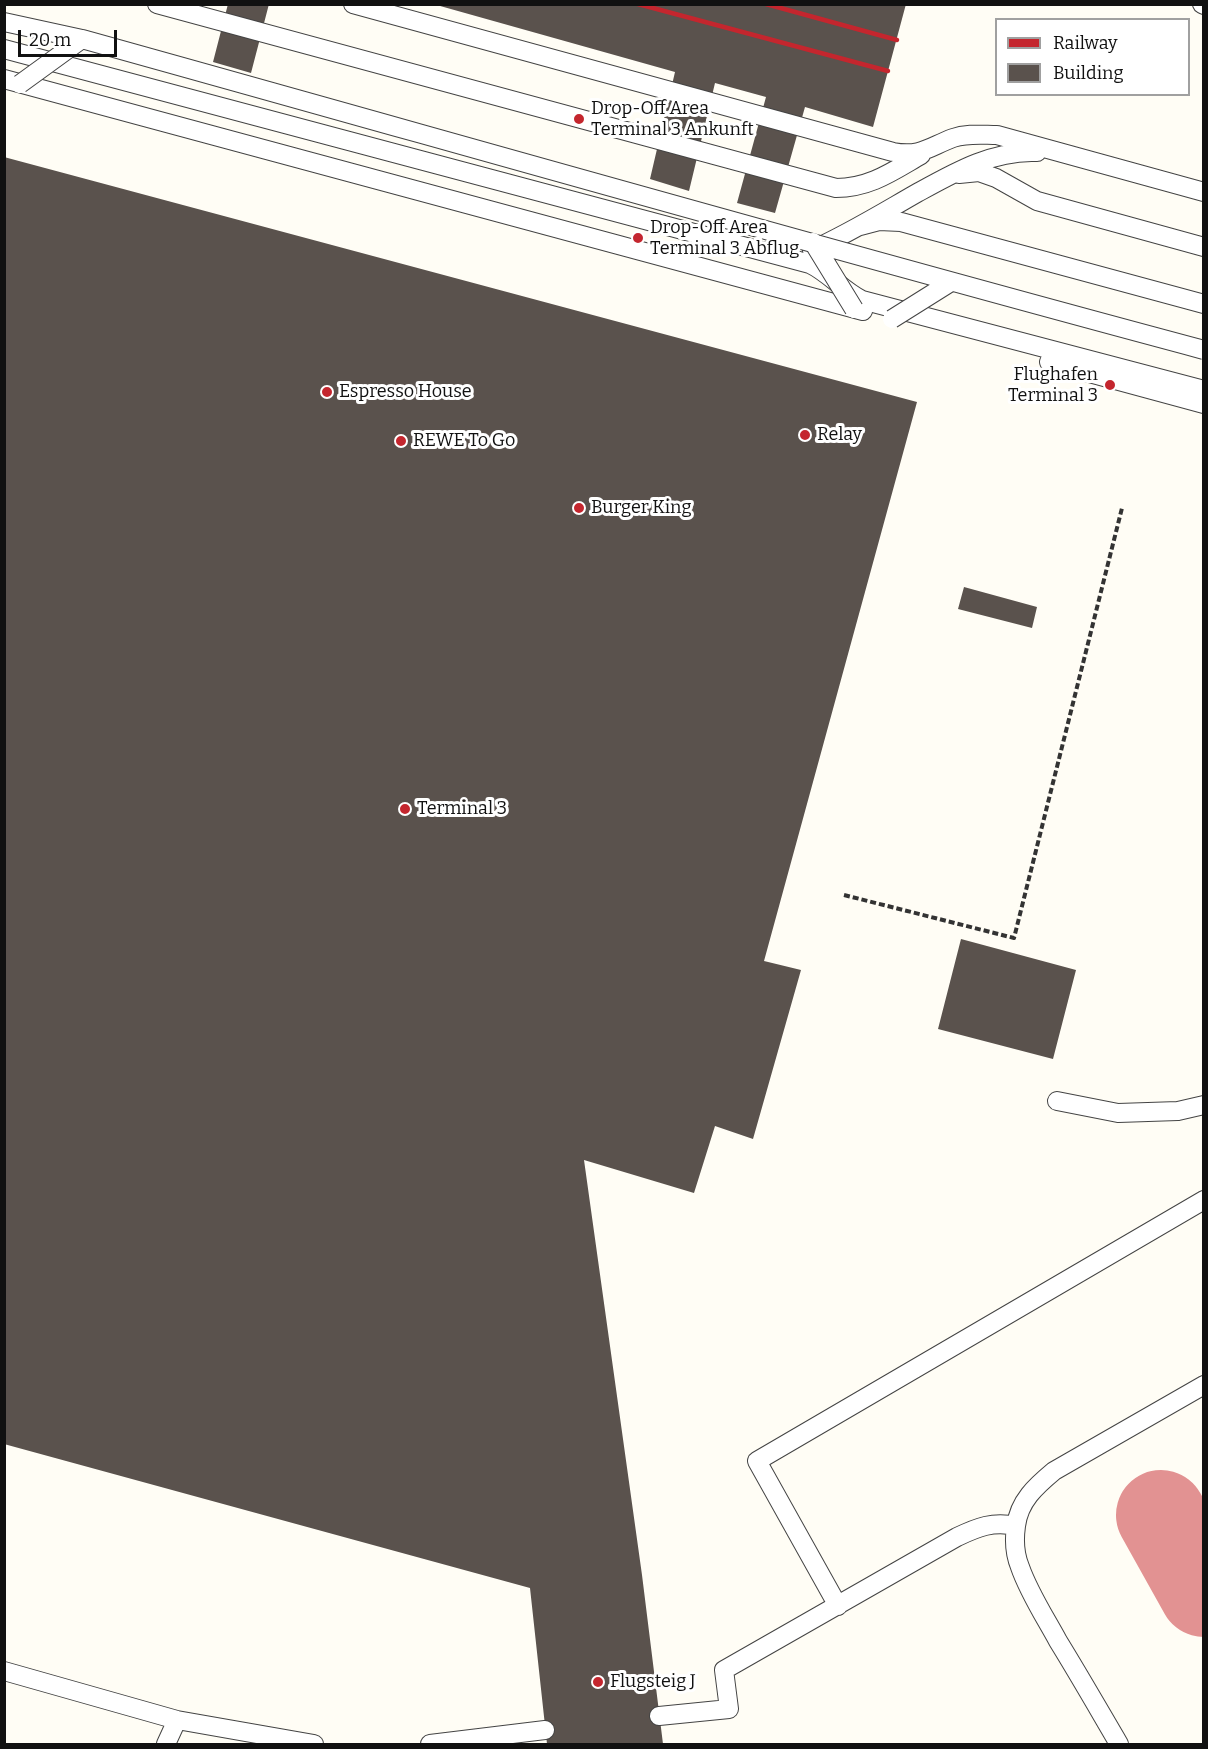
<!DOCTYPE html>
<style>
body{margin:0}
#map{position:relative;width:1208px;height:1749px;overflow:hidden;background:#fffdf5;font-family:Bitter,serif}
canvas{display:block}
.frame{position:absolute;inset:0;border:6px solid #111;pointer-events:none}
.legend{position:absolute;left:995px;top:18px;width:195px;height:78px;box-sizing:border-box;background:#fff;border:2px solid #a0a0a0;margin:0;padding:8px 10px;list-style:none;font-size:18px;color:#111}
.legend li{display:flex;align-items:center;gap:12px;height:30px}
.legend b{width:30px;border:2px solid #a0a0a0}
.scale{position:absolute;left:18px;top:30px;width:99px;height:27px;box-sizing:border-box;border:3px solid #111;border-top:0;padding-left:8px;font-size:18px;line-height:21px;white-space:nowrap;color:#111;-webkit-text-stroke:4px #fff;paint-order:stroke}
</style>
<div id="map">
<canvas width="1208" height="1749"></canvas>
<div class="frame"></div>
<ul class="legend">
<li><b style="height:8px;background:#c4262e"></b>Railway</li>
<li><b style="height:16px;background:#5a524d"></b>Building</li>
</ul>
<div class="scale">20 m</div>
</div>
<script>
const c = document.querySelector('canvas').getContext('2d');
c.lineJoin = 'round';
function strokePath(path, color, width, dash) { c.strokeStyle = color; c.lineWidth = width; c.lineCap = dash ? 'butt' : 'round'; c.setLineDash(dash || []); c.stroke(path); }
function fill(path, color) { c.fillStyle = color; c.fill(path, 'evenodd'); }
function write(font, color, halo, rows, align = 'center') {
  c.font = font + ' Bitter,serif'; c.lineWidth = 6; c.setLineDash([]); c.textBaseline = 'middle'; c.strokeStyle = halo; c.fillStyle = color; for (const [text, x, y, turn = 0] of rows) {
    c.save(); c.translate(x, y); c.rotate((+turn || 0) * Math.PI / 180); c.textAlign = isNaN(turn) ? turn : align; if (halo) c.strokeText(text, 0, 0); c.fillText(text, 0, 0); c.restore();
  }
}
const taxiway = new Path2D(`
 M1161,1515L1204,1592`);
const building = new Path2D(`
 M228,4H269L251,73L213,62Z
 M433,4H906L873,127L805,107L775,213L737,203L766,97L715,83L689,191L650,179L675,72Z
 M4,157L917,402L764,961L801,970L753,1139L715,1126L694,1193L584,1160L642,1575L663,1744H547L530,1588L4,1444Z
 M964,587L1037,607L1032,628L958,609Z
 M961,939L1076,970L1053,1059L938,1029Z`);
const path = new Path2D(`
 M844,895L1014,938L1122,508`);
const lane = new Path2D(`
 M157,4L836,188C870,188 893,171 921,155
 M353,4L893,152C921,157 929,147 953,138C967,133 983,135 997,135L1204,192
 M1202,4L1204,5
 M4,49L810,264C829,273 842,290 862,300L1204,390
 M4,79L863,311
 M959,174L979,172L996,178L1037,201L1204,247
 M860,226L879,221L901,222L1204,304
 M812,250C848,234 882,213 917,193C955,172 993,150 1037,152
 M1049,362L1204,404
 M1057,1101L1118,1113L1178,1111L1204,1105
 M838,1606L757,1461L1204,1200
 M4,1671L177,1720L314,1744
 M659,1716L729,1709L724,1670L957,1537C978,1527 993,1521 1016,1526
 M166,1744L177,1720
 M430,1744L545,1730
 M1119,1744C1099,1710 1079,1675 1058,1641C1045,1617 1029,1593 1020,1567C1015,1555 1014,1540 1016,1526C1019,1501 1036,1486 1054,1471L1204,1385`);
const rail = new Path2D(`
 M638,4L888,71
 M766,4L897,40`);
const laneBridge = new Path2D(`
 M4,22L82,39C456,143 829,250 1204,350
 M20,84L82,39
 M813,242L854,309
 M892,319L951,282`);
const markers = [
 [579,119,6,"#c4262e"],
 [638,238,6,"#c4262e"],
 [1110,385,6,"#c4262e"],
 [327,392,6,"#c4262e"],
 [805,435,6,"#c4262e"],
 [401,441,6,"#c4262e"],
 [579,508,6,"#c4262e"],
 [405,809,6,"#c4262e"],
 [598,1682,6,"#c4262e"]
];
const poiNames = [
 ["Drop-Off Area",591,109],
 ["Terminal 3 Ankunft",591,130],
 ["Drop-Off Area",650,228],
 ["Terminal 3 Abflug",650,249],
 ["Flughafen",1098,375,"right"],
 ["Terminal 3",1098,396,"right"],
 ["Espresso House",339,392],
 ["Relay",817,435],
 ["REWE To Go",413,441],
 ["Burger King",591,508],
 ["Terminal 3",417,809],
 ["Flugsteig J",610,1682]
];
strokePath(taxiway, '#e29292', 90);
fill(building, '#5a524d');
strokePath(lane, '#444', 20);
strokePath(path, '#333', 4, [6, 3]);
strokePath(lane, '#fff', 18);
strokePath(rail, '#c4262e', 4.5);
strokePath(laneBridge, '#444', 20, []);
strokePath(laneBridge, '#fff', 18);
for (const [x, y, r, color] of markers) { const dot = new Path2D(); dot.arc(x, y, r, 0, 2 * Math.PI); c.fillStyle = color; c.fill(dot); strokePath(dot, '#fff', 2); }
write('18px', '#111', '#fff', poiNames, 'left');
</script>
